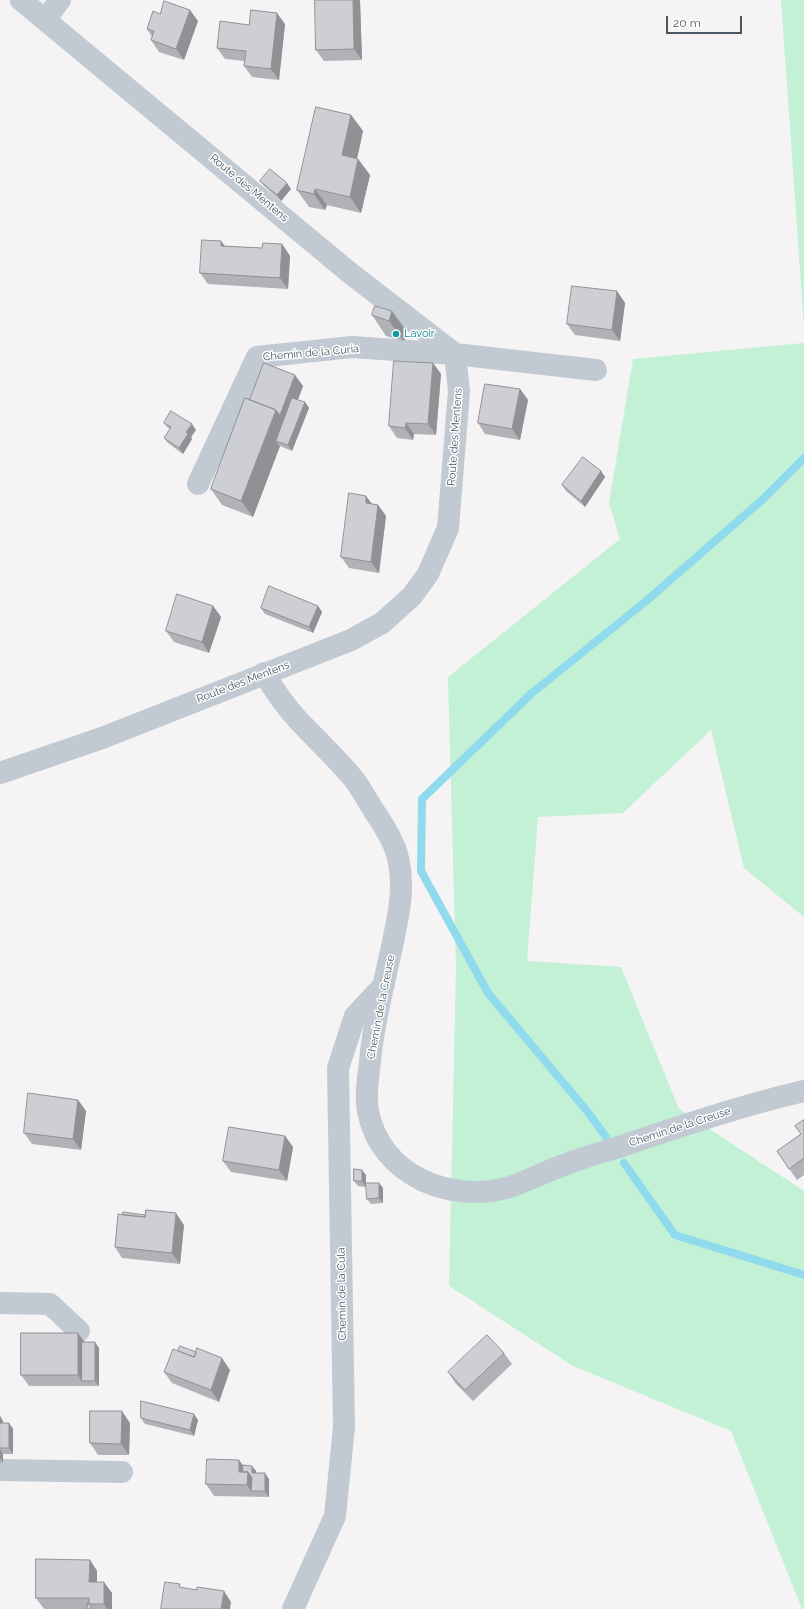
<!DOCTYPE html>
<style>
body{margin:0}
#map{position:relative;width:804px;height:1609px;overflow:hidden;background:#f5f3f3;font-family:Raleway,sans-serif}
canvas{display:block}
.scale{position:absolute;left:666px;top:16px;width:76px;height:18px;box-sizing:border-box;border:2px solid #4a5661;border-top:0;padding-left:5px;font-size:12px;line-height:14px;white-space:nowrap;color:#4a5661;-webkit-text-stroke:3px #fff;paint-order:stroke}
</style>
<div id="map">
<canvas width="804" height="1609"></canvas>
<div class="scale">20 m</div>
</div>
<script>
const c = document.querySelector('canvas').getContext('2d');
c.lineJoin = 'round';
function fill(path, color) { c.fillStyle = color; c.fill(path, 'evenodd'); }
function strokePath(path, color, width, dash) { c.strokeStyle = color; c.lineWidth = width; c.lineCap = dash ? 'butt' : 'round'; c.setLineDash(dash || []); c.stroke(path); }
function write(font, color, halo, rows, align = 'center') {
  c.font = font + ' Raleway,sans-serif'; c.lineWidth = 3; c.setLineDash([]); c.textBaseline = 'middle'; c.strokeStyle = halo; c.fillStyle = color; for (const [text, x, y, turn = 0] of rows) {
    c.save(); c.translate(x, y); c.rotate((+turn || 0) * Math.PI / 180); c.textAlign = isNaN(turn) ? turn : align; if (halo) c.strokeText(text, 0, 0); c.fillText(text, 0, 0); c.restore();
  }
}
const green = new Path2D(`
 M781,0H804V327Z
 M804,343V917L744,868L711,730L623,813L538,817L527,961L621,967L679,1109L804,1191V1609H802L731,1431L573,1366L449,1286L456,970L448,677L620,539L609,503L633,359Z`);
const stream = new Path2D(`
 M606,1137L587,1111L488,993L421,871L422,799L532,693L645,602L762,500L804,458
 M624,1163L675,1235L804,1275`);
const minor = new Path2D(`
 M45,20L60,0
 M198,484L257,357L352,347L455,354L596,370
 M264,673C274,690 285,706 299,721C317,740 336,758 353,778C361,788 367,800 374,811C383,824 392,838 397,854C406,887 398,918 391,951C383,988 373,1025 370,1062C368,1078 365,1096 368,1111C380,1176 451,1204 510,1187C528,1181 546,1171 564,1165C581,1158 599,1153 616,1148C678,1127 740,1106 804,1091
 M0,773L102,738L351,640L382,623L412,596L428,574L448,528L459,391L455,354L350,273L21,0
 M0,1303L50,1304L79,1331
 M0,1470L122,1472
 M293,1609L335,1516L344,1427L338,1068L355,1016L384,985`);
const wall = new Path2D(`
 M360,0L362,60L324,61L316,50Z
 M160,14L198,21L184,60L159,52L151,40L152,37L147,29Z
 M285,24L279,80L252,77L244,66L245,61L225,59L217,48L249,25Z
 M351,115L363,131L357,159H358L370,175L361,213L327,205L325,210L309,207L297,190Z
 M260,181L291,189L281,201L264,186Z
 M221,241L225,246L262,248L282,244L290,256L288,289L208,284L200,273Z
 M617,291L625,303L620,341L575,335L567,324Z
 M392,311L407,332L404,341L386,336L372,315Z
 M433,363L441,374L436,435L414,434L413,440L397,438L389,426Z
 M303,386L298,400L305,402L309,408L292,451L280,446L253,517L222,505L211,489L250,400Z
 M520,389L528,400L520,440L485,434L478,423Z
 M164,423L196,430L191,437L192,439L183,454L168,443L164,438L170,429L168,428Z
 M601,471L605,477L585,507L566,491L562,485Z
 M366,496L372,504L378,505L386,516L379,573L349,568L341,557Z
 M213,606L221,617L209,653L174,642L166,631Z
 M318,606L322,612L313,633L265,614L261,608Z
 M78,1100L86,1111L81,1150L32,1144L24,1133Z
 M804,1120V1175L797,1180L777,1151L801,1134Z
 M285,1136L293,1147L287,1181L231,1172L223,1161Z
 M366,1175V1187L358,1186L354,1181Z
 M379,1183L383,1188V1203L371,1204L367,1199Z
 M184,1225L180,1264L122,1258L115,1247Z
 M84,1342L99,1348V1386H29L21,1375Z
 M178,1351L230,1370L219,1402L172,1383L164,1372Z
 M504,1353L512,1364L473,1401L456,1384L448,1372Z
 M0,1416L3,1421V1423H9L13,1429V1454H3V1463H0Z
 M141,1418L198,1420L194,1436L145,1424Z
 M130,1423L129,1455H98L90,1443Z
 M243,1465L256,1471V1473L269,1479V1497L214,1496L206,1484Z
 M90,1560L97,1571V1582L112,1593V1609H44L36,1598Z`);
const shadedWall = new Path2D(`
 M353,0H360L362,60L354,49Z
 M190,10L198,21L184,60L176,49Z
 M277,13L285,24L279,80L271,69Z
 M351,115L363,131L354,172L342,155Z
 M358,159L370,175L361,213L350,197Z
 M287,183L291,189L281,201L277,195Z
 M315,189L327,205L325,210L314,194Z
 M221,241L229,252L221,246Z
 M282,244L290,256L288,289L280,278Z
 M617,291L625,303L620,341L612,330Z
 M392,311L407,332L404,341L389,321Z
 M433,363L441,374L436,435L428,424Z
 M295,375L303,386L288,426L280,415Z
 M520,389L528,400L520,440L512,429Z
 M305,402L309,408L292,451L288,445Z
 M276,410L288,426L276,441L280,446L253,517L241,501Z
 M406,423L414,434L413,440L405,428Z
 M192,424L196,430L191,437L192,439L183,454L179,448L186,432Z
 M601,471L605,477L585,507L581,501Z
 M366,496L374,507L366,503Z
 M378,505L386,516L379,573L371,562Z
 M213,606L221,617L209,653L202,642Z
 M318,606L322,612L313,633L309,627Z
 M78,1100L86,1111L81,1150L73,1139Z
 M285,1136L293,1147L287,1181L279,1170Z
 M362,1170L366,1175V1187L362,1181Z
 M379,1183L383,1188V1203L379,1198Z
 M176,1213L184,1225L180,1264L172,1253Z
 M78,1333L86,1344L82,1381L78,1375Z
 M95,1342L99,1348V1386L95,1381Z
 M222,1358L230,1370L219,1402L211,1390Z
 M122,1411L130,1423L129,1455L121,1444Z
 M194,1414L198,1420L194,1436L190,1430Z
 M0,1416L3,1421V1448H0Z
 M9,1423L13,1429V1454L9,1448Z
 M0,1449L3,1454V1463L0,1458Z
 M239,1460L247,1471V1478L239,1472Z
 M252,1466L256,1471V1478L252,1473Z
 M248,1472L256,1484L251,1491L247,1485Z
 M265,1473L269,1479V1497L265,1491Z
 M90,1560L97,1571V1593L89,1582Z
 M104,1582L112,1593V1609H107L104,1604Z
 M224,1591L231,1602L230,1609H221Z`);
const building = new Path2D(`
 M315,0H353L354,49L316,50Z
 M164,1L190,10L176,49L151,40L154,31L147,29L153,11L160,14Z
 M251,10L277,13L271,69L244,66L246,51L217,48L220,21L249,25Z
 M316,107L351,115L342,155L358,159L350,197L315,189L314,194L297,190Z
 M270,169L287,183L277,195L260,181Z
 M202,240L221,241V246L262,248L263,243L282,244L280,278L200,273Z
 M572,286L617,291L612,330L567,324Z
 M375,306L392,311L389,321L372,315Z
 M394,361L433,363L428,424L406,423L405,428L389,426Z
 M264,363L295,375L280,415L276,410L250,400Z
 M485,384L520,389L512,429L478,423Z
 M245,398L276,410L241,501L211,489Z
 M292,398L305,402L288,445L276,441Z
 M171,411L192,424L186,432L188,434L179,448L164,438L171,427L164,423Z
 M583,457L601,471L581,501L562,485Z
 M349,493L366,496V503L378,505L371,562L341,557Z
 M269,586L318,606L309,627L261,608Z
 M177,594L213,606L202,642L166,631Z
 M28,1093L78,1100L73,1139L24,1133Z
 M804,1120V1158L789,1169L777,1151L801,1134L795,1126Z
 M229,1127L285,1136L279,1170L223,1161Z
 M354,1169L362,1170V1181H354Z
 M366,1183H379V1198L367,1199Z
 M146,1210L176,1213L172,1253L115,1247L118,1214L145,1217Z
 M123,1212L145,1215V1217L123,1215Z
 M21,1333H78V1375H21Z
 M487,1335L504,1353L465,1390L448,1372Z
 M82,1342H95V1381H82Z
 M180,1346L196,1352L194,1357L178,1351Z
 M197,1348L222,1358L211,1390L164,1372L173,1349L194,1357Z
 M141,1401L194,1414L190,1430L141,1418Z
 M90,1411H122L121,1444L90,1443Z
 M0,1423H9V1448H0Z
 M207,1459L239,1460V1472H248L247,1485L206,1484Z
 M243,1465L252,1466V1473H265V1491H251L252,1478L248,1472H243Z
 M36,1559L90,1560L89,1582H104V1604H89V1598H36Z
 M165,1582L180,1584L179,1587L197,1590V1587L224,1591L221,1609H161Z
 M88,1603H89V1604L92,1609H87Z`);
const markers = [
 [396,334,4,"#0f9aa8"]
];
const streetNames = [
 ["Route des Mentens",249,188,40],
 ["Chemin de la Curia",311,353,-5],
 ["Route des Mentens",455,437,-86],
 ["Route des Mentens",243,682,-21],
 ["Chemin de la Creuse",381,1007,-79],
 ["Chemin de la Creuse",680,1127,-18],
 ["Chemin de la Cula",342,1294,-91]
];
const cultureNames = [
 ["Lavoir",404,334]
];
fill(green, '#c3f1d5');
strokePath(stream, '#90daee', 8);
strokePath(minor, '#c1cad2', 22);
fill(wall, '#b0b2b7');
fill(shadedWall, '#909195');
fill(building, '#cdcfd5');
strokePath(building, '#909195', 1);
for (const [x, y, r, color] of markers) { const dot = new Path2D(); dot.arc(x, y, r, 0, 2 * Math.PI); c.fillStyle = color; c.fill(dot); strokePath(dot, '#fff', 1.5); }
write('11px', '#4a5661', '#fff', streetNames);
write('11px', '#0d838f', '#fff', cultureNames, 'left');
</script>
